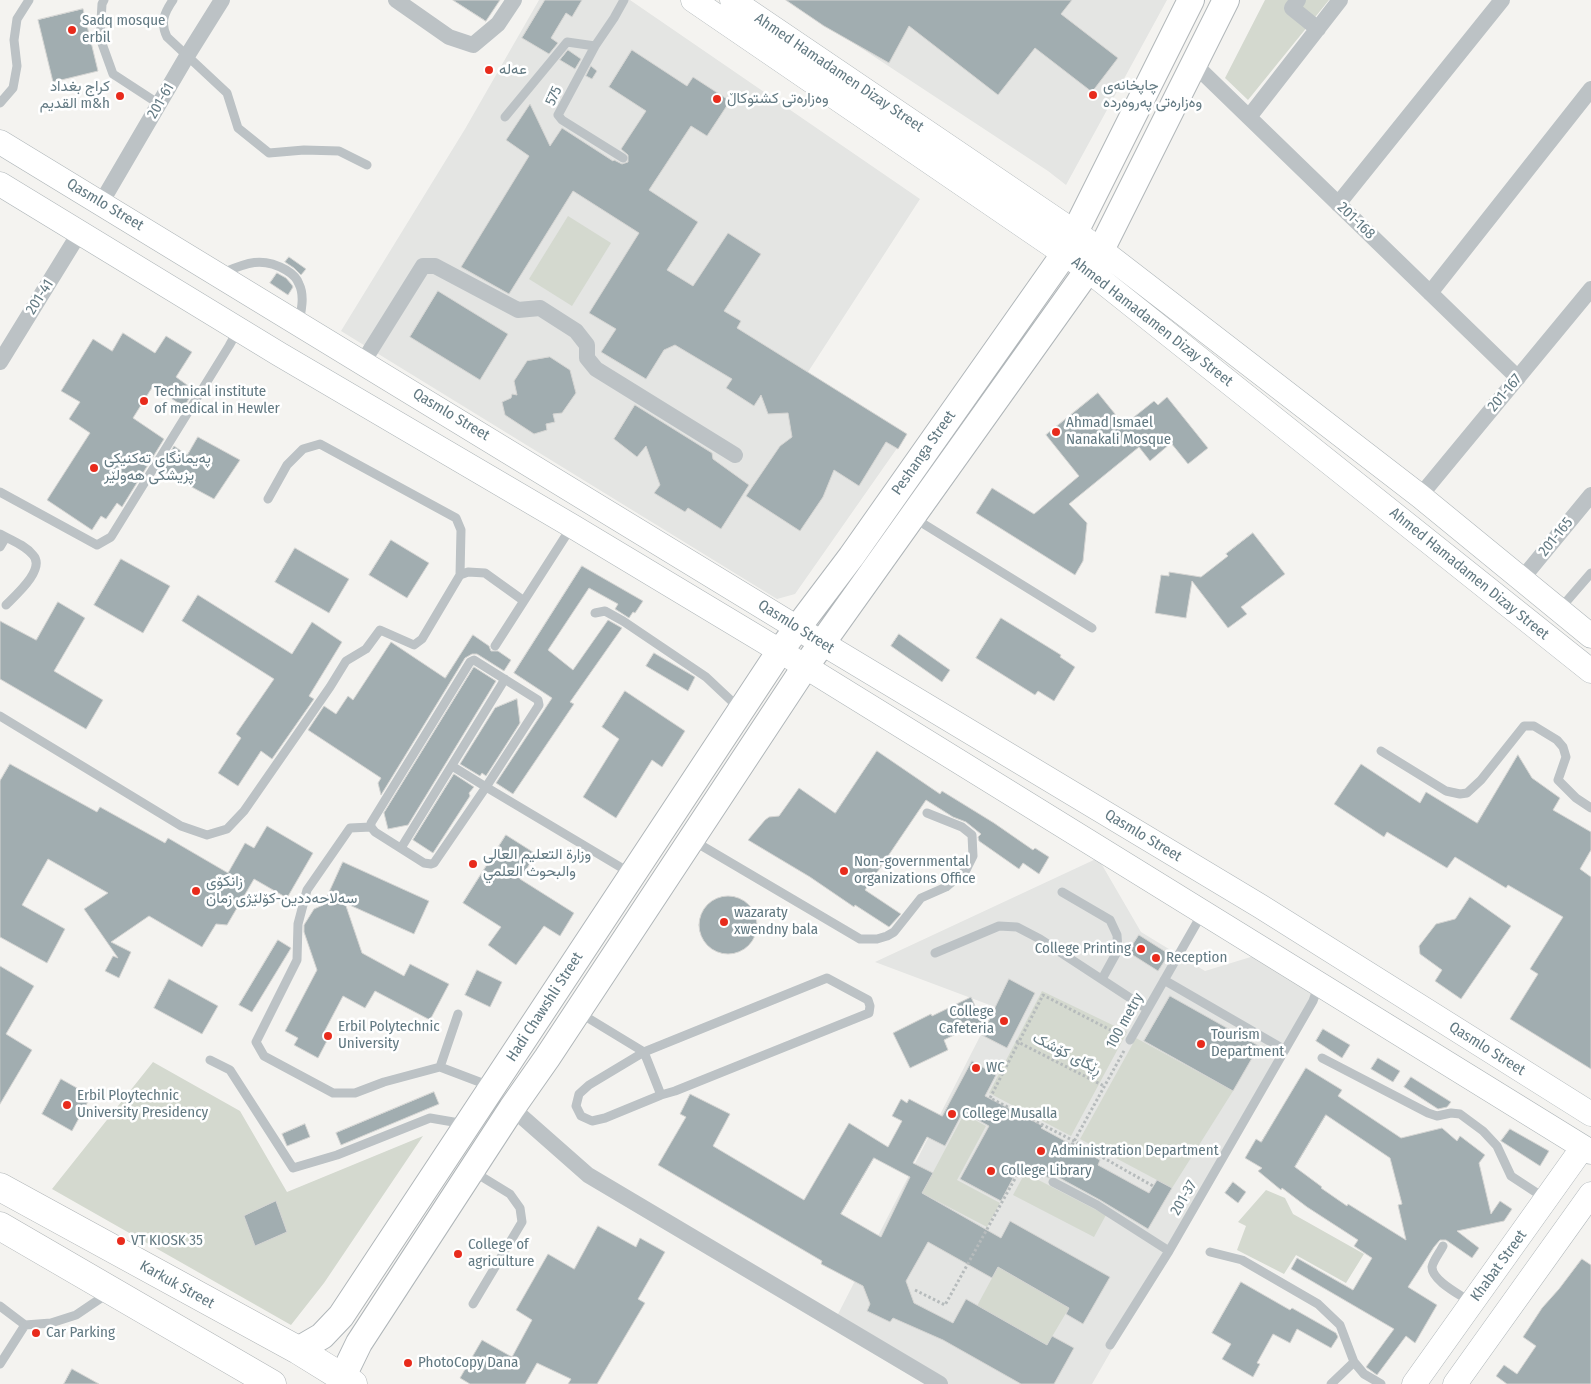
<!DOCTYPE html>
<meta charset="utf-8">
<style>
body{margin:0}
canvas{display:block;background:#f4f3f0}
</style>
<canvas width="1591" height="1384"></canvas>
<script>
const c = document.querySelector('canvas').getContext('2d');
c.lineJoin = 'round';
function fill(path, color) { c.fillStyle = color; c.fill(path, 'evenodd'); }
function strokePath(path, color, width, dash) { c.strokeStyle = color; c.lineWidth = width; c.lineCap = dash ? 'butt' : 'round'; c.setLineDash(dash || []); c.stroke(path); }
function write(font, color, halo, rows, align = 'center') {
  c.font = font + ' "Fira Sans Condensed",Vazirmatn,sans-serif'; c.lineWidth = 5; c.setLineDash([]); c.textBaseline = 'middle'; c.strokeStyle = halo; c.fillStyle = color; for (const [text, x, y, turn = 0] of rows) {
    c.save(); c.translate(x, y); c.rotate((+turn || 0) * Math.PI / 180); c.textAlign = isNaN(turn) ? turn : align; if (halo) c.strokeText(text, 0, 0); c.fillText(text, 0, 0); c.restore();
  }
}
const built = new Path2D(`
 M539,0H630L920,199L808,372L907,434L795,594L777,599L341,331L465,129Z
 M788,0H1167L1066,185L1048,171Z
 M1098,858L1141,932L1205,971L1267,952L1319,983L1313,1001L1092,1384H943L835,1320L995,1007L875,962Z`);
const green = new Path2D(`
 M1265,0H1329L1248,100L1225,78Z
 M568,216L611,243L572,306L529,279Z
 M1042,991L1127,1032L1071,1136L989,1093Z
 M1136,1038L1233,1091L1172,1188L1080,1139Z
 M153,1062L240,1111L287,1192L423,1136L324,1283L291,1325L52,1189Z
 M964,1114L986,1126L957,1180L1000,1203L987,1227L922,1193Z
 M1025,1173L1106,1215L1094,1237L1013,1195Z
 M1266,1190L1285,1198L1293,1214L1364,1254L1346,1283L1296,1255L1284,1274L1237,1250L1246,1226L1238,1222Z
 M998,1267L1069,1308L1047,1345L977,1306Z`);
const building = new Path2D(`
 M453,0H500L486,21Z
 M545,0H582L572,17L566,13L551,38L558,43L549,54L522,38Z
 M786,0H1072L1061,14L1118,58L1092,92L1035,48L998,95L909,26L889,63L824,26Z
 M83,9L98,71L53,82L38,20Z
 M568,50L581,59L575,69L560,60Z
 M632,50L687,86L693,77L730,101L707,136L691,126L649,190L698,222L667,270L693,286L728,233L761,254L724,311L741,321L737,328L907,434L898,449L886,442L859,486L834,470L823,497L800,531L746,496L780,446L792,437L788,413L768,414L761,395L754,406L726,388L732,379L675,345L664,350L646,379L601,352L616,329L589,313L639,233L573,191L509,294L461,267L529,156L506,140L530,104L550,146L562,128L613,161L614,160L622,164L628,162V155L621,149L646,111L609,87Z
 M591,66L597,71L592,79L586,76Z
 M289,257L306,269L301,275L294,268L285,262Z
 M277,273L286,278L292,285L293,287L288,295L270,283Z
 M438,291L508,334L480,380L410,337Z
 M123,333L155,353L166,336L192,352L176,377L194,390L184,407L153,386L133,418L164,439L122,507L117,503L106,519L101,516L92,530L47,500L90,433L69,419L80,402L61,391L93,339L112,351Z
 M550,357L570,370L576,393L562,413L553,414L555,422L546,424L547,430L534,434L505,415L502,402L511,398L512,394L517,395L514,381L527,361Z
 M1098,393L1124,425L1154,401L1158,405L1167,397L1208,448L1188,464L1171,443L1150,461L1139,447L1069,504L1087,523L1083,561L1075,575L976,513L992,488L1034,514L1079,476L1046,435Z
 M635,405L712,453L713,459L749,485L721,529L688,508L685,512L654,493L660,485L646,446L637,457L614,439Z
 M198,437L240,460L214,499L160,470L174,446L187,455Z
 M1253,533L1285,574L1241,607L1247,614L1228,628L1192,581L1186,618L1155,613L1161,575L1169,576V572L1201,577L1228,556L1226,554Z
 M391,540L429,563L407,598L369,575Z
 M295,548L349,579L329,613L275,582Z
 M121,559L170,586L143,633L94,605Z
 M582,566L643,601L635,613L633,612L629,618L615,609L618,604L589,588L548,650L573,670L608,620L622,628L570,702L574,704L513,794L496,783L552,698L514,673Z
 M198,595L292,654L312,622L342,642L309,696L314,699L272,759L261,751L238,786L218,773L241,738L236,734L274,679L182,621Z
 M58,602L85,618L54,671L103,700L86,729L0,679V621L36,640Z
 M1001,618L1061,655L1060,657L1075,667L1054,701L1038,691L1035,695L976,658Z
 M899,634L950,670L942,682L891,646Z
 M473,635L489,646L491,651H498L511,660L504,671L477,654H472L465,658L381,795L378,783L381,778L308,730L324,706L336,714L348,696L353,700L391,642L445,678Z
 M654,653L695,677L688,691L646,666Z
 M474,667L496,681L408,825L388,829L384,813Z
 M625,691L685,731L662,767L652,760L616,818L583,797L619,739L602,727Z
 M517,699L520,723L486,776L482,773L480,776L460,764L495,708Z
 M877,751L940,794L942,791L994,823L1033,850L1035,848L1049,857L1039,874L1023,863L1019,869L979,841L978,837L981,834L966,822L953,817L926,800L865,890L901,914L889,927L855,905L854,907L810,877L748,840L765,820L769,817L779,816L799,788L835,813Z
 M1518,755L1532,778L1560,798L1553,810L1591,832V850L1580,869L1591,877V1069L1510,1019L1538,974L1530,969L1563,917L1508,885L1506,888L1455,857L1447,868L1387,832L1384,837L1334,804L1361,764L1420,803L1426,792L1477,823Z
 M10,764L97,812L100,807L165,843L168,838L228,873L245,843L254,848L267,826L313,853L287,898L254,879L227,925L216,924L202,947L149,916L111,942L131,952L119,978L105,971L113,956L118,958L84,909L108,893L48,859L22,905L65,929L47,963L0,937V781Z
 M454,774L474,787L469,793L470,796L433,853L413,840Z
 M506,835L536,854L520,879L574,913L560,936L544,926L516,965L488,945L501,927L463,903Z
 M343,862L429,901L414,934L345,903L362,953L404,976L410,964L449,984L430,1020L375,991L365,1008L343,996L323,1034L329,1037L318,1058L294,1045L298,1038L285,1031L317,970L304,932V925L314,909L323,905Z
 M699 925a29 29 0 1 1 58 0a29 29 0 1 1-58 0Z
 M1470,897L1511,926L1461,999L1435,981L1442,970L1420,954L1419,946L1436,924L1455,919Z
 M1139,935L1169,954L1158,971L1128,952Z
 M278,940L291,948L252,1012L239,1005Z
 M0,966L34,986L6,1034L32,1050L0,1104Z
 M477,970L502,982L490,1007L465,995Z
 M169,979L218,1006L202,1034L154,1008Z
 M1009,979L1035,993L1007,1048L968,1028L944,1040L948,1050L910,1068L893,1033L931,1014L932,1016L971,997L985,1028Z
 M1170,996L1259,1046L1233,1091L1144,1041Z
 M1323,1029L1350,1045L1342,1058L1316,1041Z
 M1378,1058L1400,1071L1393,1082L1371,1069Z
 M972,1061L996,1075L985,1096L1043,1126L1041,1128L1100,1160L1098,1165L1149,1193L1157,1180L1172,1188L1148,1229L1100,1200L1056,1176H1052L1049,1178L1021,1163L1001,1201L960,1179L989,1126L963,1112L945,1146L927,1137L913,1163L933,1173L922,1193L1001,1238L1010,1221L1110,1277L1083,1324L1066,1314L1069,1308L998,1267L992,1278L928,1242L906,1281L914,1303L953,1323L966,1299L1047,1345L1052,1336L1074,1348L1054,1384H1021L943,1340L893,1318L890,1322L867,1311L870,1304L863,1286L821,1264L822,1261L658,1165L686,1117L680,1114L690,1094L730,1114L713,1146L804,1200L849,1123L888,1147L902,1121L892,1116L901,1099L907,1103L909,1099L942,1116ZM874,1158L910,1177L881,1237L841,1214Z
 M1306,1068L1342,1090L1338,1096L1401,1138L1442,1128L1457,1141L1460,1136L1485,1155L1479,1163L1491,1214L1500,1201L1512,1209L1504,1221L1457,1231L1479,1248L1472,1258L1446,1240H1440L1434,1247L1408,1287L1437,1305L1415,1343L1406,1336L1377,1375L1366,1367L1394,1329L1291,1269L1297,1258L1353,1290L1372,1258L1354,1246L1358,1240L1307,1207L1282,1188L1281,1190L1258,1171L1262,1168L1245,1158L1256,1139L1261,1142ZM1326,1115L1390,1158L1402,1204L1398,1205L1406,1240L1348,1204L1347,1206L1321,1188L1322,1187L1295,1167Z
 M1411,1077L1451,1102L1447,1107L1438,1109L1404,1087Z
 M61,1079L91,1096L72,1131L42,1114Z
 M434,1092L439,1104L341,1145L336,1133Z
 M305,1124L310,1137L287,1146L282,1134Z
 M1510,1129L1549,1151L1540,1166L1501,1141Z
 M1233,1182L1246,1192L1238,1203L1225,1193Z
 M276,1201L287,1232L255,1246L244,1216Z
 M598,1226L636,1247L640,1238L665,1252L638,1299L645,1303L597,1384H568L571,1379L537,1363L525,1384H470L460,1378L482,1340L512,1357L532,1320L516,1310L548,1254L574,1269Z
 M1582,1259L1591,1265V1384H1507L1496,1376L1504,1365L1517,1374L1536,1346L1523,1337L1542,1308L1559,1289Z
 M1241,1282L1290,1310L1292,1308L1336,1333L1338,1337L1331,1348L1297,1329L1290,1343L1273,1334L1257,1363L1260,1364L1253,1377L1222,1359L1231,1344L1212,1333Z
 M72,1369L99,1384H64Z`);
const path = new Path2D(`
 M1120,1035L1043,995L990,1098L1074,1141L1153,1186
 M1016,1041L1104,1086
 M1072,1145L1125,1049
 M915,1290L945,1305L1022,1166L1043,1177`);
const lane = new Path2D(`
 M104,0L102,4L100,38L113,74L159,104
 M173,0C164,13 160,23 167,37L227,93L238,128L269,153L304,150L339,151L367,165
 M595,46L558,115L562,120L623,158
 M0,103L13,88L17,66L14,40L17,19L29,0
 M505,117L567,42L595,46L614,18L624,0
 M222,273C246,263 262,256 286,270C291,273 297,278 299,284C305,296 301,311 299,323
 M0,492L97,545L111,537L229,346L238,330
 M268,499L287,465L303,449L320,444L456,518L461,530L460,575
 M914,518L1092,628
 M0,534C11,540 25,545 33,555C46,569 16,595 6,605
 M0,547L6,537
 M1559,610L1591,573
 M595,613L605,611L623,621L706,677L739,708
 M495,646L572,526
 M0,716L181,826L207,835L227,829L244,811L330,687L346,661L366,649L380,630L414,645L422,639L460,575L468,572L485,573L524,601
 M1381,751L1446,791L1460,794L1467,793L1481,780L1524,726H1534L1557,740L1563,747L1566,757L1558,780L1576,798L1591,808
 M452,766L486,787L539,705L538,700L474,660L470,662L371,823V827L375,832L424,863L431,864L434,863L486,787L632,874
 M371,827L350,828L307,890L298,924L297,960L256,1042L264,1056L333,1093H355L384,1082L440,1067L490,1086
 M692,840L860,939H877L887,936L894,932L921,898L946,887L966,870L973,856L972,835L962,827L927,813
 M401,848L505,679
 M1062,892L1110,920L1117,935L1118,950L1102,979
 M935,953L999,926L1017,927L1040,939L1147,1009
 M827,978L868,1000L870,1006L869,1013L675,1091L661,1095L605,1118L592,1121L581,1116L576,1106L579,1094L589,1085L644,1052Z
 M1164,980L1285,1050
 M581,1011L588,1018L644,1052L661,1095
 M1130,1040L1203,912
 M1322,1058L1428,1113L1437,1116L1451,1113L1460,1114L1483,1131L1497,1146L1511,1176L1546,1199
 M210,1060L230,1070L293,1168L337,1155L430,1118L465,1124
 M440,1067L458,1014
 M1053,1182L1097,1205L1169,1251
 M1443,1246C1440,1252 1433,1261 1432,1267C1432,1281 1461,1295 1472,1303
 M1210,1252L1242,1260L1318,1304L1340,1325L1354,1362L1364,1374L1381,1384
 M473,1304L522,1222L520,1208L510,1194L474,1172
 M0,1306L25,1325
 M1110,1345L1169,1251L1313,1001L1319,984
 M0,1364L25,1325L51,1323L76,1315L107,1294
 M1331,1384L1354,1362`);
const street = new Path2D(`
 M396,0L449,37L473,45L498,24L514,0
 M1298,0L1292,8L1318,29
 M1194,64L1518,378
 M1249,117L1340,0
 M101,203L187,56L222,0
 M1338,204L1502,0
 M1430,293L1591,89
 M0,362L80,232
 M363,362L423,266H435L518,310L540,308L576,331L587,345V358L596,369L735,455
 M1420,496L1591,289
 M1521,580L1591,495
 M512,1108L588,1175L940,1384`);
const secondary = new Path2D(`
 M693,0L1088,270L1591,671
 M732,0L1101,250L1420,496L1591,636
 M0,142L822,643L1260,906L1591,1114
 M0,184L279,354L572,526L780,651L1591,1152
 M1414,1384L1583,1147
 M1455,1384L1591,1194`);
const primary = new Path2D(`
 M1075,232L1191,0
 M1101,250L1226,0
 M298,1350L322,1336L341,1316L780,651L851,557L1065,253
 M342,1378L359,1343L512,1108L547,1058L805,667L1088,270`);
const highway = new Path2D(`
 M0,1187L298,1350L353,1384
 M0,1226L272,1384`);
const markers = [
 [72,30,5,"#e82b1c"],
 [489,70,5,"#e82b1c"],
 [1093,95,5,"#e82b1c"],
 [120,96,5,"#e82b1c"],
 [717,99,5,"#e82b1c"],
 [144,401,5,"#e82b1c"],
 [1056,432,5,"#e82b1c"],
 [94,468,5,"#e82b1c"],
 [473,864,5,"#e82b1c"],
 [844,871,5,"#e82b1c"],
 [196,891,5,"#e82b1c"],
 [724,922,5,"#e82b1c"],
 [1141,949,5,"#e82b1c"],
 [1156,958,5,"#e82b1c"],
 [1004,1021,5,"#e82b1c"],
 [328,1036,5,"#e82b1c"],
 [1201,1044,5,"#e82b1c"],
 [976,1068,5,"#e82b1c"],
 [67,1105,5,"#e82b1c"],
 [952,1114,5,"#e82b1c"],
 [1041,1151,5,"#e82b1c"],
 [991,1171,5,"#e82b1c"],
 [121,1241,5,"#e82b1c"],
 [458,1254,5,"#e82b1c"],
 [36,1333,5,"#e82b1c"],
 [408,1363,5,"#e82b1c"]
];
const poiNames = [
 ["Sadq mosque",82,21],
 ["erbil",82,38],
 ["عەلە",499,70],
 ["چاپخانەی",1103,86],
 ["وەزارەتی پەروەردە",1103,103],
 ["كراج بغداد",110,87,"right"],
 ["القديم m&h",110,104,"right"],
 ["وەزارەتی کشتوکاڵ",727,99],
 ["Technical institute",154,392],
 ["of medical in Hewler",154,409],
 ["Ahmad Ismael",1066,423],
 ["Nanakali Mosque",1066,440],
 ["پەیمانگای تەکنیکی",104,459],
 ["پزیشکی هەولێر",104,476],
 ["وزارة التعليم العالى",483,855],
 ["والبحوث العلمي",483,872],
 ["Non-governmental",854,862],
 ["organizations Office",854,879],
 ["زانکۆی",206,882],
 ["سەلاحەددین-کۆلێژی زمان",206,899],
 ["wazaraty",734,913],
 ["xwendny bala",734,930],
 ["College Printing",1131,949,"right"],
 ["Reception",1166,958],
 ["College",994,1012,"right"],
 ["Cafeteria",994,1029,"right"],
 ["Erbil Polytechnic",338,1027],
 ["University",338,1044],
 ["Tourism",1211,1035],
 ["Department",1211,1052],
 ["WC",986,1068],
 ["Erbil Ploytechnic",77,1096],
 ["University Presidency",77,1113],
 ["College Musalla",962,1114],
 ["Administration Department",1051,1151],
 ["College Library",1001,1171],
 ["VT KIOSK 35",131,1241],
 ["College of",468,1245],
 ["agriculture",468,1262],
 ["Car Parking",46,1333],
 ["PhotoCopy Dana",418,1363]
];
const streetNames = [
 ["Ahmed Hamadamen Dizay Street",839,73,34],
 ["575",554,96,-65],
 ["201-61",161,101,-60],
 ["Qasmlo Street",105,205,31],
 ["201-168",1356,221,44],
 ["201-41",40,297,-58],
 ["Ahmed Hamadamen Dizay Street",1152,322,38],
 ["201-167",1505,393,-50],
 ["Qasmlo Street",451,415,31],
 ["Peshanga Street",924,453,-55],
 ["201-165",1556,537,-51],
 ["Ahmed Hamadamen Dizay Street",1469,574,39],
 ["Qasmlo Street",796,627,32],
 ["Qasmlo Street",1143,836,31],
 ["Hadi Chawshli Street",545,1007,-57],
 ["100 metry",1125,1021,-61],
 ["Qasmlo Street",1487,1049,32],
 ["ڕێگای کۆشک",1067,1054,27],
 ["201-37",1184,1198,-60],
 ["Khabat Street",1499,1266,-54],
 ["Karkuk Street",177,1285,29]
];
fill(built, '#e4e5e3');
fill(green, '#d4d9cf');
fill(building, '#a1adb0');
strokePath(building, '#d5d5d3', 1);
strokePath(secondary, '#afb6b9', 25);
strokePath(primary, '#b0b6b9', 28);
strokePath(highway, '#b0b5b7', 29);
strokePath(path, '#b6bbbc', 3, [2.5, 2.5]);
strokePath(lane, '#bcc2c5', 9);
strokePath(street, '#bcc2c5', 16);
strokePath(secondary, '#fff', 24);
strokePath(primary, '#fff', 26);
strokePath(highway, '#fff', 28);
for (const [x, y, r, color] of markers) { const dot = new Path2D(); dot.arc(x, y, r, 0, 2 * Math.PI); c.fillStyle = color; c.fill(dot); strokePath(dot, '#fff', 2); }
write('15px', '#627982', '#fff', poiNames, 'left');
write('15px', '#627982', '#fff', streetNames);
</script>
